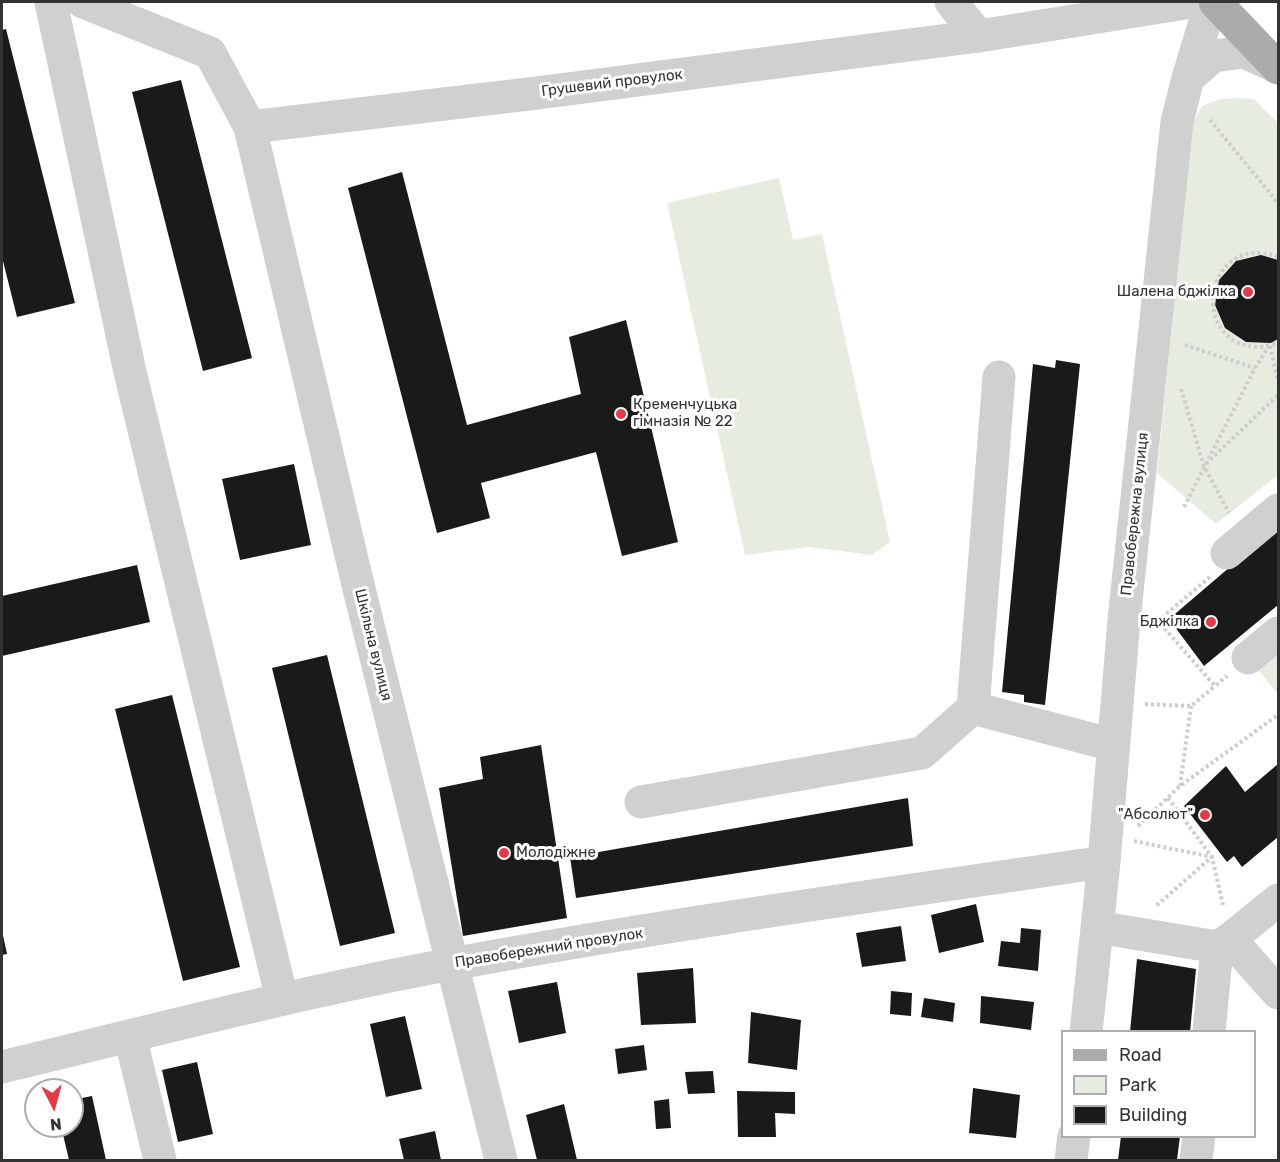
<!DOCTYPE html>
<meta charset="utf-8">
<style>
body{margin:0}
#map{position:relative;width:1280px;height:1162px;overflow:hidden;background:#fff;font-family:Rubik,sans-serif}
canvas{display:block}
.frame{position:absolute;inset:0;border:3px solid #333;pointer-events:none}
.legend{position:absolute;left:1061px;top:1030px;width:195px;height:108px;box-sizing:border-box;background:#fff;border:2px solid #adadad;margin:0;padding:8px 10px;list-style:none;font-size:18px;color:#333}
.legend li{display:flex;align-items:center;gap:12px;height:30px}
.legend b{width:30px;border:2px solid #adadad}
.north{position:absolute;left:24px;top:1078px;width:60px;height:60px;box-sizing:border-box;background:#fff;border:2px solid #adadad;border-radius:50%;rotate:174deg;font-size:16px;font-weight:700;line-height:24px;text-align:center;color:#333}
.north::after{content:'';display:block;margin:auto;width:21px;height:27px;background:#e63946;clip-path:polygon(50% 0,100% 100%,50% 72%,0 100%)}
</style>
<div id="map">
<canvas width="1280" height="1162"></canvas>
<div class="frame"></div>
<ul class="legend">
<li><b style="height:8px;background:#ababab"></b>Road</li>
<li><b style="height:16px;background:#e6ecdf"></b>Park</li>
<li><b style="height:16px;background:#1a1a1a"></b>Building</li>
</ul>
<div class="north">N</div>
</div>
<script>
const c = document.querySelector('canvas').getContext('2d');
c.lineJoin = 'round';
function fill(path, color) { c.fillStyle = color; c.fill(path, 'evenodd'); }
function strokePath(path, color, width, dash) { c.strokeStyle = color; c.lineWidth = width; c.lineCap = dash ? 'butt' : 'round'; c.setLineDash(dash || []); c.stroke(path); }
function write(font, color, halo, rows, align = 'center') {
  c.font = font + ' Rubik,sans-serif'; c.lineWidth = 6; c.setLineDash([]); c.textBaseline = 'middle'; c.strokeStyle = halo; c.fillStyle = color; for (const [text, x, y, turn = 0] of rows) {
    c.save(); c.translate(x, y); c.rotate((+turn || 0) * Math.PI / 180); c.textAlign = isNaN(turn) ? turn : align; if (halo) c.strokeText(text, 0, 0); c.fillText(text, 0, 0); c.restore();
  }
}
const green = new Path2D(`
 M1237,98L1254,99L1278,123V475L1216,524L1157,473L1192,125L1202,106L1220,99Z
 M779,178L793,240L822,234L890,542L872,555L809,547L745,555L667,203Z
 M1278,633V694L1248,658Z`);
const building = new Path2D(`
 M6,29L75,303L17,317L2,257V30Z
 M181,80L252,358L203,371L132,92Z
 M402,172L467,425L581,394L569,337L626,320L678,542L622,556L596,452L481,483L490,518L437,533L348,188Z
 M1261,255L1278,260V339L1271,343L1246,342L1225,328L1215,305L1219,280L1236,261Z
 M1056,360L1080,364L1045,705L1024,702V695L1002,692L1033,364L1055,368Z
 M294,464L311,545L240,560L222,479Z
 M1278,526V605L1204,666L1169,619Z
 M137,565L150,622L2,656V596Z
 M327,655L395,933L340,946L272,668Z
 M172,695L240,967L183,981L115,709Z
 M541,745L567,918L463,936L439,788L483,779L480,757Z
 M1278,764V837L1242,867L1234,856L1227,862L1184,806L1226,766L1245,792Z
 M908,798L913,846L576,898L570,857Z
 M976,904L984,942L939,953L931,915Z
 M901,926L906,961L862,967L856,933Z
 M1021,928L1041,930L1038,971L998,966L1001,941L1020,943Z
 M2,931L7,954L2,955Z
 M1137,959L1196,969L1190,1032H1130Z
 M693,968L696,1023L641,1025L637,973Z
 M557,982L566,1033L519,1043L508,991Z
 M891,991L912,993L911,1016L890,1014Z
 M981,996L1034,1002L1031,1030L980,1023Z
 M924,998L955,1003L953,1022L921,1017Z
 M751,1012L801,1020L797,1070L748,1063Z
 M405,1016L422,1089L386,1097L370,1024Z
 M644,1045L647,1070L618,1074L615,1049Z
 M197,1062L213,1134L178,1142L162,1070Z
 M713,1071L715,1093L688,1094L685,1072Z
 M973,1088L1020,1095L1016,1138L969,1133Z
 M737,1091L795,1092V1114L775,1113L776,1137H738Z
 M92,1096L106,1160H69L61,1126H72V1100Z
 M669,1099L671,1128L656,1129L654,1101Z
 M564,1104L577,1160H537L526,1115Z
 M435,1131L441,1160H404L399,1139Z
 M1121,1136H1180L1177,1160H1118Z`);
const path = new Path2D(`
 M1210,120L1278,203
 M1278,257C1204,230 1187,347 1260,347C1266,347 1273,344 1278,343
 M1185,345L1255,368
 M1270,346L1278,381
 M1181,389L1204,466L1229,513
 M1206,464L1278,395
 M1184,507L1255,368L1269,346
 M1210,577L1158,621L1215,686L1227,676
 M1145,704L1191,706L1215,686
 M1180,786L1191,706
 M1168,798L1212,857L1223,905
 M1138,826L1180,786L1278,715
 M1134,841L1212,857L1156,906`);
const minor = new Path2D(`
 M51,2L130,372L282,999
 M83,2L210,53L250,127L537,93L979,36L1192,2
 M951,2L979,36
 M1188,78L1213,56L1244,52L1277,67
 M250,127L359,589L501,1160
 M999,377L973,708L1113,745
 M1227,553L1278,510
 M1248,658L1278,633
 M641,802L922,753L973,708
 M1097,927L1217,947L1230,939L1278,900
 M1230,939L1278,993
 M1086,1032L1104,862L1124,620L1177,122L1188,78L1211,2
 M1209,1032L1217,947
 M130,1036L160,1160
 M2,1067C151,1031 300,992 452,964C668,924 886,894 1104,862
 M1071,1160L1074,1136
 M1196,1160L1199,1136`);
const major = new Path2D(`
 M1215,2L1278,68`);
const markers = [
 [1248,292,6,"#e63946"],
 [621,414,6,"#e63946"],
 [1211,622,6,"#e63946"],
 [1205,815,6,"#e63946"],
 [504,853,6,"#e63946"]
];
const streetNames = [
 ["Грушевий провулок",612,83,-7],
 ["Правобережна вулиця",1135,514,-84],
 ["Шкільна вулиця",373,645,76],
 ["Правобережний провулок",549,948,-9]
];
const poiNames = [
 ["Шалена бджілка",1236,292],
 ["Кременчуцька",633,405,"left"],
 ["гімназія № 22",633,422,"left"],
 ["Бджілка",1199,622],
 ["\"Абсолют\"",1193,815],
 ["Молодіжне",516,853,"left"]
];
fill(green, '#e6ecdf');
fill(building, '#1a1a1a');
strokePath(path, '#cdcdcd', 4, [3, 3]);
strokePath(minor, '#d0d0d0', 33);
strokePath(major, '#ababab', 33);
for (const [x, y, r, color] of markers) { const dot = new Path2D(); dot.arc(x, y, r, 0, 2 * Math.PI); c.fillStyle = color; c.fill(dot); strokePath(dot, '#fff', 2); }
write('15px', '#333', '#fff', streetNames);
write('15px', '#333', '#fff', poiNames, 'right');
</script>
